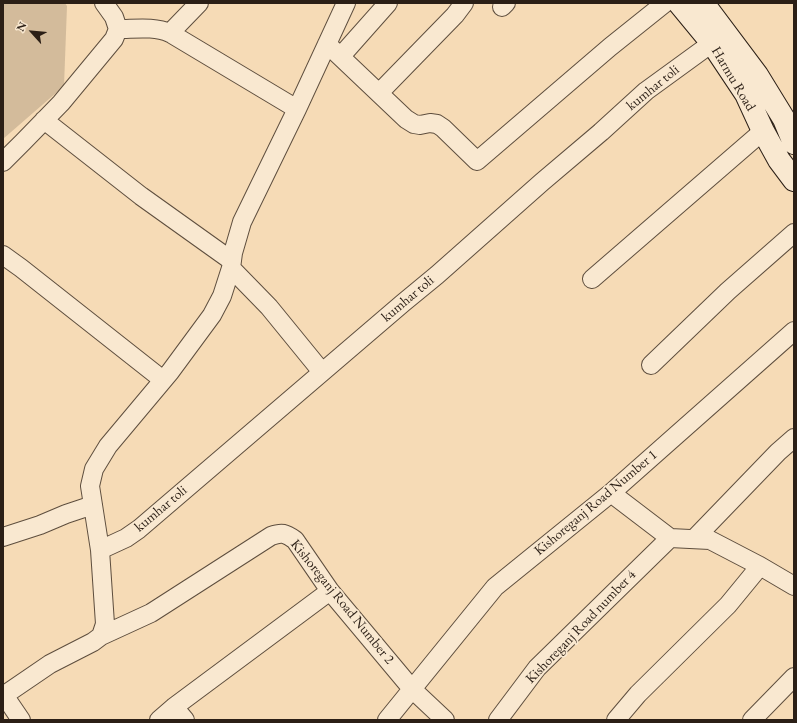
<!DOCTYPE html>
<style>
body{margin:0}
#map{position:relative;width:797px;height:723px;overflow:hidden;background:#f6dbb6;font-family:"EB Garamond",serif}
canvas{display:block}
.frame{position:absolute;inset:0;border:4px solid #2b1f16;pointer-events:none}
.north{position:absolute;left:12px;top:12px;width:40px;height:40px;-webkit-text-stroke:3px #f9e8d0;paint-order:stroke;rotate:297deg;font-size:11px;font-weight:700;line-height:16px;text-align:center;color:#2b1f16}
.north::after{content:'';display:block;margin:auto;width:14px;height:18px;background:#2b1f16;clip-path:polygon(50% 0,100% 100%,50% 72%,0 100%)}
</style>
<div id="map">
<canvas width="797" height="723"></canvas>
<div class="frame"></div>
<div class="north">N</div>
</div>
<script>
const c = document.querySelector('canvas').getContext('2d');
c.lineJoin = 'round';
function fill(path, color) { c.fillStyle = color; c.fill(path, 'evenodd'); }
function strokePath(path, color, width, dash) { c.strokeStyle = color; c.lineWidth = width; c.lineCap = dash ? 'butt' : 'round'; c.setLineDash(dash || []); c.stroke(path); }
function write(font, color, halo, rows, align = 'center') {
  c.font = font + ' "EB Garamond",serif'; c.lineWidth = 3.5; c.setLineDash([]); c.textBaseline = 'middle'; c.strokeStyle = halo; c.fillStyle = color; for (const [text, x, y, turn = 0] of rows) {
    c.save(); c.translate(x, y); c.rotate((+turn || 0) * Math.PI / 180); c.textAlign = isNaN(turn) ? turn : align; if (halo) c.strokeText(text, 0, 0); c.fillText(text, 0, 0); c.restore();
  }
}
const green = new Path2D(`
 M3,3H65L67,6L64,86L3,139Z`);
const minor = new Path2D(`
 M502,7L506,3
 M118,29C135,29 154,26 170,33L297,109
 M170,33L199,3
 M327,44L406,119L414,124L420,125L430,123L437,124L443,128L477,161L610,47L665,3
 M341,56L388,3
 M379,93L455,15L464,3
 M44,120L141,196L232,261
 M3,162L23,142L61,103L114,39L118,29L114,17L104,3
 M3,255L21,268L163,380
 M231,268L269,307L322,372
 M592,279L763,131
 M651,365L728,291L794,233
 M611,493L670,538L710,540L760,566L794,586
 M3,537L40,525L66,514L93,505
 M694,539L778,452L794,438
 M100,550L126,538L139,529L403,303L437,275L542,182L601,132L646,91L712,43
 M101,636L151,613L271,536C282,532 285,533 295,540L330,591L412,689L445,720
 M4,695L21,720
 M3,696L50,664L93,642L101,636L105,624L100,550L90,486L94,469L108,446L170,372L212,315L222,296L231,268L233,253L242,222L297,109L346,3
 M174,707L185,720
 M159,720L174,707L330,591
 M387,720L495,587L611,493L794,331
 M498,720L537,668L670,538
 M616,720L638,694L728,605L760,566
 M752,720L794,677`);
const secondary = new Path2D(`
 M679,3L712,43L746,94L763,131L779,160L794,180
 M703,3L757,75L784,119L794,143`);
const streetNames = [
 ["Harmu Road",733,79,59],
 ["kumhar toli",653,88,-39],
 ["kumhar toli",408,299,-40],
 ["Kishoreganj Road Number 1",596,503,-40],
 ["kumhar toli",161,509,-40],
 ["Kishoreganj Road Number 2",342,602,51],
 ["Kishoreganj Road number 4",581,627,-46]
];
fill(green, '#d3bb9b');
strokePath(minor, '#5e4e3e', 20);
strokePath(secondary, '#2b1f16', 24);
strokePath(minor, '#f9e8d0', 18);
strokePath(secondary, '#f9e8d0', 22);
write('14px', '#2b1f16', '#f9e8d0', streetNames);
</script>
